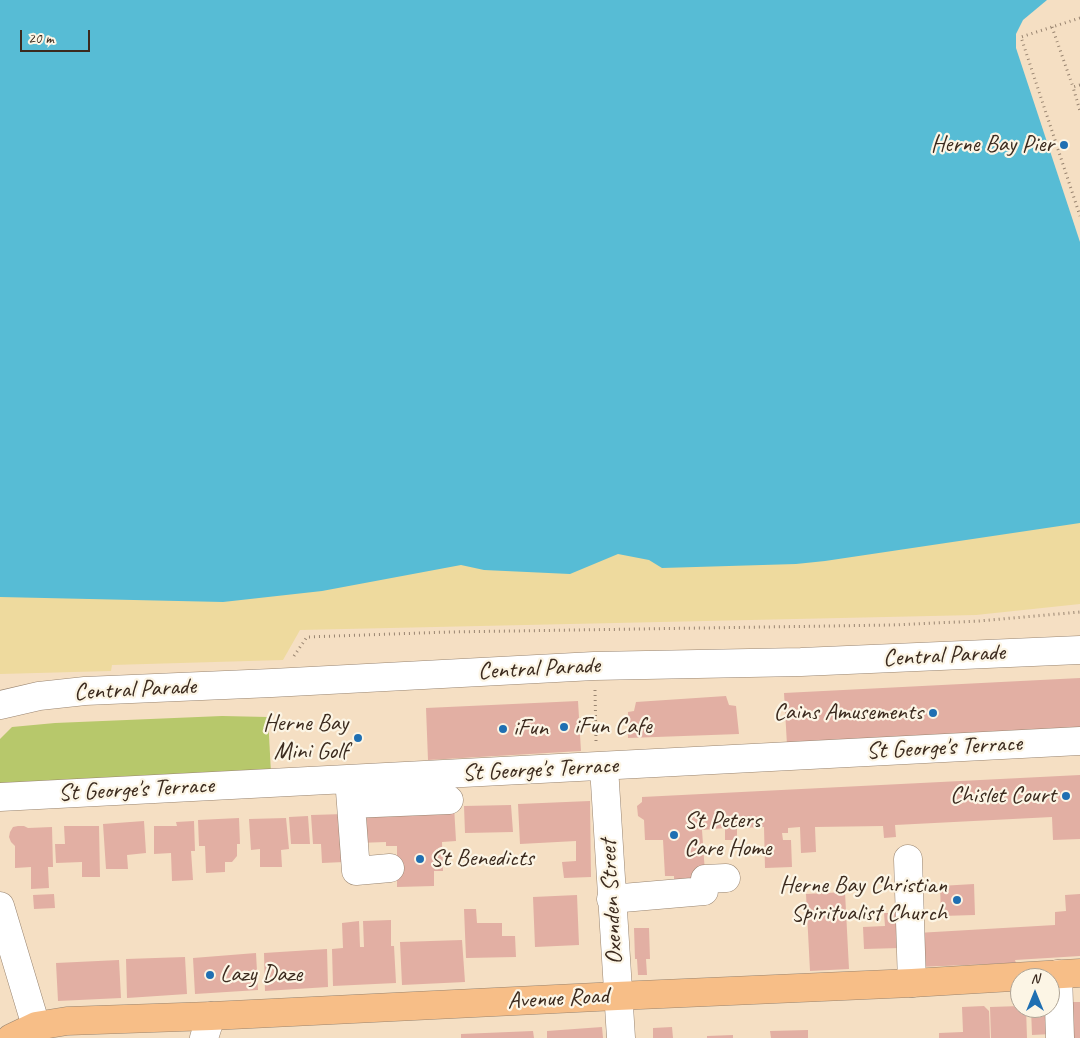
<!DOCTYPE html>
<style>
body{margin:0}
#map{position:relative;width:1080px;height:1038px;overflow:hidden;background:#f5dfc3;font-family:Caveat,sans-serif}
canvas{display:block}
.north{position:absolute;left:1010px;top:968px;width:50px;height:50px;box-sizing:border-box;background:#fcf5e5;border:1px solid #afa495;border-radius:50%;rotate:0deg;font-size:14px;font-weight:700;line-height:20px;text-align:center;color:#3b2a1e}
.north::after{content:'';display:block;margin:auto;width:18px;height:22px;background:#1f6fb2;clip-path:polygon(50% 0,100% 100%,50% 72%,0 100%)}
.scale{position:absolute;left:20px;top:30px;width:70px;height:22px;box-sizing:border-box;border:2px solid #3b2a1e;border-top:0;padding-left:6px;font-size:15px;line-height:18px;white-space:nowrap;color:#3b2a1e;-webkit-text-stroke:4px #fcf5e5;paint-order:stroke}
</style>
<div id="map">
<canvas width="1080" height="1038"></canvas>
<div class="north">N</div>
<div class="scale">20 m</div>
</div>
<script>
const c = document.querySelector('canvas').getContext('2d');
c.lineJoin = 'round';
function fill(path, color) { c.fillStyle = color; c.fill(path, 'evenodd'); }
function strokePath(path, color, width, dash) { c.strokeStyle = color; c.lineWidth = width; c.lineCap = dash ? 'butt' : 'round'; c.setLineDash(dash || []); c.stroke(path); }
function write(font, color, halo, rows, align = 'center') {
  c.font = font + ' Caveat,sans-serif'; c.lineWidth = 4.5; c.setLineDash([]); c.textBaseline = 'middle'; c.strokeStyle = halo; c.fillStyle = color; for (const [text, x, y, turn = 0] of rows) {
    c.save(); c.translate(x, y); c.rotate((+turn || 0) * Math.PI / 180); c.textAlign = isNaN(turn) ? turn : align; if (halo) c.strokeText(text, 0, 0); c.fillText(text, 0, 0); c.restore();
  }
}
const green = new Path2D(`
 M222,716L268,717L271,773L0,785V739L12,727L55,723Z`);
const sand = new Path2D(`
 M1080,500V604L976,615L300,630L283,660L112,665L111,671L0,674V540Z`);
const water = new Path2D(`
 M0,0H1080V523L825,561L796,564L662,568L649,560L618,554L570,574L484,570L461,565L322,591L223,602L0,597Z`);
const pier = new Path2D(`
 M1047,0H1080V242L1016,48V34L1023,20Z`);
const building = new Path2D(`
 M1080,678V734L787,745L784,693Z
 M726,696L729,705L736,706L739,734L628,738V712L634,711L636,702Z
 M578,701L581,751L428,760L426,708Z
 M1080,775V839L1053,840L1052,817L895,825L896,837L884,838L883,826L815,827L816,852L801,853L800,827L788,828V833H782L783,840H791L792,867L765,868L764,827L737,828V840H725V828L702,830L705,873L694,884H674V876H665L663,840H645L644,820L638,816L637,806L642,802V797Z
 M590,801L591,877L564,878L562,862L576,861V841L520,844L518,804Z
 M511,805L513,832L465,833L464,806Z
 M454,806L456,841L442,842L443,871H434V886L397,887V846H386V842L357,843L355,810Z
 M345,814L344,862L322,863L321,844H313L311,815Z
 M308,816L310,844H291L289,817Z
 M239,818L240,844H237V856L232,862H225V872L206,873L205,846H199L198,820Z
 M286,818L289,849L281,850L282,867H260V849L251,850L249,819Z
 M144,821L146,853L127,855L128,869H106L103,824Z
 M194,821L195,851H191L193,880L172,881L171,853L154,854V826H177L176,822Z
 M18,826H24L28,828L52,827L53,867H48L49,888L31,889V867L15,868V846L11,842L9,837L10,832L13,827Z
 M64,826H99L100,877H82V862L56,863L55,844H65Z
 M974,884L975,915L941,916L940,886Z
 M845,892L849,969L810,971L806,894Z
 M54,894L55,908L34,909L33,895Z
 M1080,894V956L1015,960L1016,963L918,967L917,933L1055,925V912L1066,911L1065,895Z
 M577,895L579,945L535,947L533,897Z
 M895,905H906L900,948L864,949L863,927L885,926L884,913H895Z
 M464,909H476L477,923H502V936H515L516,957L466,958Z
 M391,920V946H394L396,983L333,986L332,949L343,948L342,923L359,921L360,947H364L363,921Z
 M634,928H649L650,959H646L647,975H638L637,959H635Z
 M462,940L465,982L402,985L400,942Z
 M327,949L328,987L265,991L264,953Z
 M256,953L258,990L195,994L193,958Z
 M185,957L187,994L127,998L126,959Z
 M119,960L121,998L58,1001L56,963Z
 M1063,1002H1080V1038H1065Z
 M984,1006L989,1011L990,1038H939V1033L963,1032L962,1007Z
 M1020,1006V1008H1026L1027,1038H991L990,1007Z
 M1031,1008H1051L1052,1034L1032,1035Z
 M602,1027L603,1038H547V1031Z
 M672,1027L673,1038H653V1028Z
 M808,1030V1038H771L770,1031Z
 M533,1031L534,1038H461V1034Z
 M733,1035V1038H707V1036Z`);
const path = new Path2D(`
 M1080,18L1021,37L1080,216
 M1052,27L1073,87
 M1080,85L1073,87L1080,111
 M294,656L307,637L449,632L892,625L979,621L1080,612
 M595,690L596,741`);
const minor = new Path2D(`
 M0,705L39,696L85,691L272,683L594,666L801,662L1080,650
 M604,767L621,1038
 M349,779L351,804L449,800
 M0,797C360,778 720,760 1080,741
 M351,804L356,871L390,868
 M908,859L912,983
 M611,899L704,891L705,879L726,878
 M0,906L36,1026
 M1058,974L1060,1038
 M204,1038L211,1016`);
const major = new Path2D(`
 M11,1038L36,1026L67,1021L211,1016L617,996L912,983L1080,973`);
const markers = [
 [1064,145,5,"#1f6fb2"],
 [933,713,5,"#1f6fb2"],
 [564,727,5,"#1f6fb2"],
 [503,729,5,"#1f6fb2"],
 [358,738,5,"#1f6fb2"],
 [1066,796,5,"#1f6fb2"],
 [674,835,5,"#1f6fb2"],
 [420,859,5,"#1f6fb2"],
 [957,900,5,"#1f6fb2"],
 [210,975,5,"#1f6fb2"]
];
const poiNames = [
 ["Herne Bay Pier",1054,145],
 ["Cains Amusements",923,713],
 ["Herne Bay",348,724],
 ["Mini Golf",348,752],
 ["iFun Cafe",574,727,"left"],
 ["iFun",513,729,"left"],
 ["Chislet Court",1056,796],
 ["St Peters",684,821,"left"],
 ["Care Home",684,849,"left"],
 ["St Benedicts",430,859,"left"],
 ["Herne Bay Christian",947,886],
 ["Spiritualist Church",947,914],
 ["Lazy Daze",220,975,"left"]
];
const streetNames = [
 ["Central Parade",944,656,-3],
 ["Central Parade",539,669,-3],
 ["Central Parade",135,690,-3],
 ["St George's Terrace",944,748,-3],
 ["St George's Terrace",540,770,-3],
 ["St George's Terrace",136,790,-3],
 ["Oxenden Street",612,902,-93],
 ["Avenue Road",558,999,-3]
];
fill(green, '#b7c86b');
fill(sand, '#eeda9e');
fill(water, '#57bcd5');
fill(pier, '#f5dfc3');
fill(building, '#e2afa3');
strokePath(minor, '#988470', 29);
strokePath(major, '#988470', 29);
strokePath(path, '#988470', 3, [1, 4]);
strokePath(minor, '#fff', 28);
strokePath(major, '#f7be87', 28);
for (const [x, y, r, color] of markers) { const dot = new Path2D(); dot.arc(x, y, r, 0, 2 * Math.PI); c.fillStyle = color; c.fill(dot); strokePath(dot, '#fcf5e5', 2); }
write('24px', '#3b2a1e', '#fcf5e5', poiNames, 'right');
write('24px', '#3b2a1e', '#fcf5e5', streetNames);
</script>
